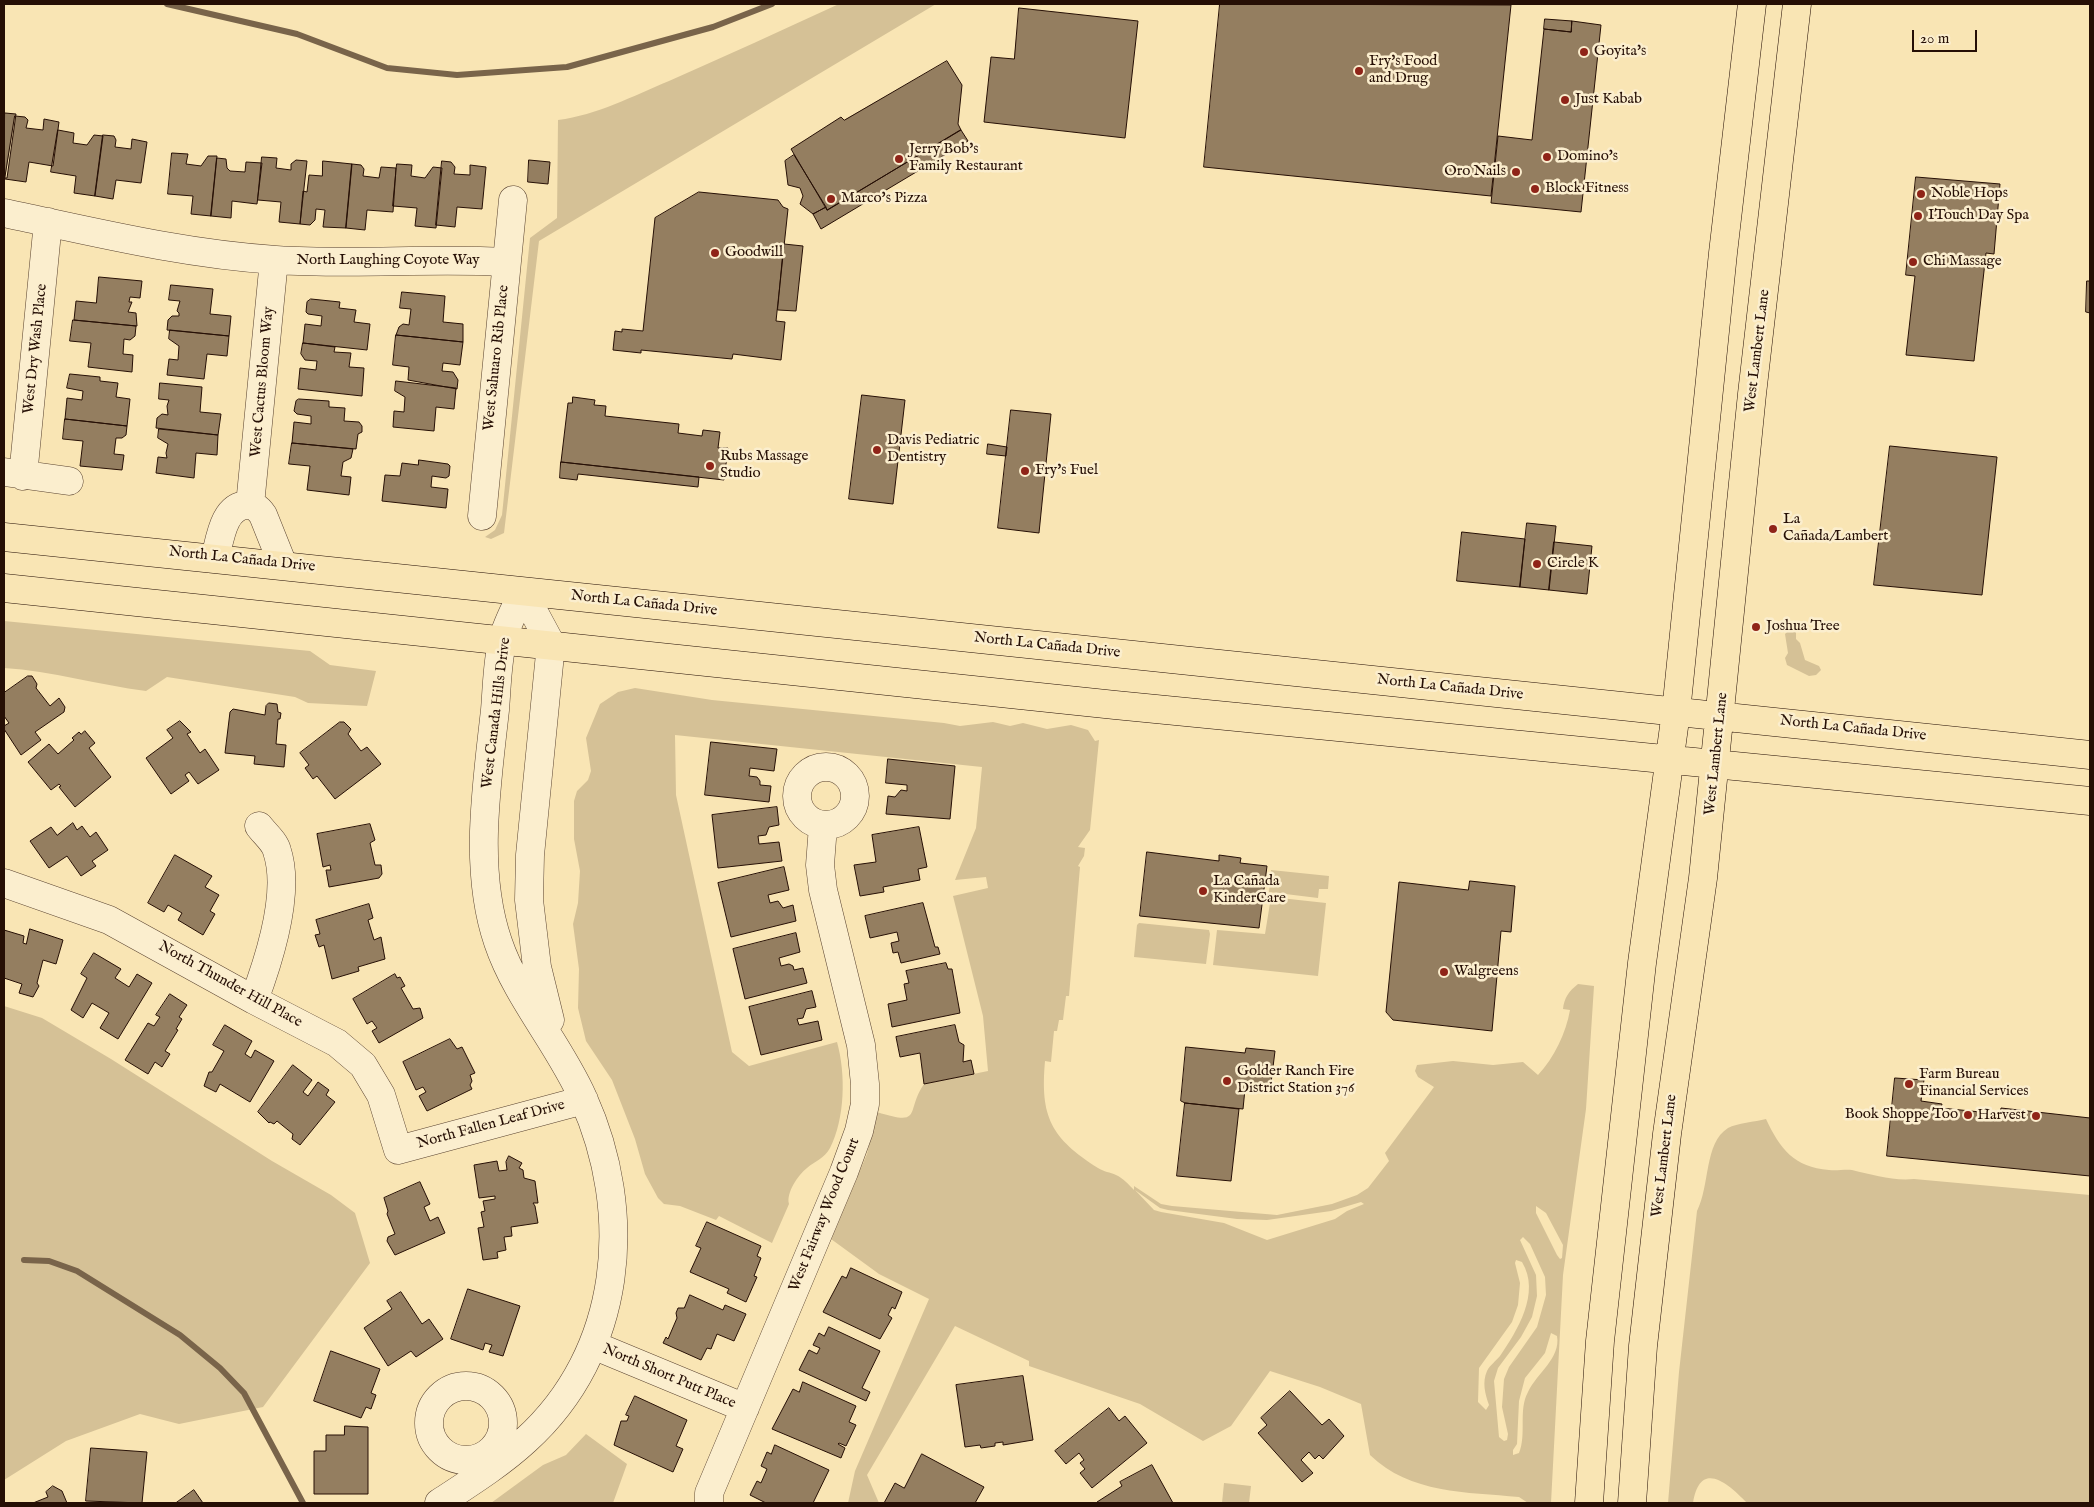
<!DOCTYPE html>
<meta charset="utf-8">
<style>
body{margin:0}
#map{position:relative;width:2094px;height:1507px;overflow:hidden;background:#f9e5b4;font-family:"IM FELL English",serif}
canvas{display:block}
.frame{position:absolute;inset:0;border:5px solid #260f05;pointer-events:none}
.scale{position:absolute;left:1912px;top:30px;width:65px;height:22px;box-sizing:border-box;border:2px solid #260f05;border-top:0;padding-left:6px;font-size:15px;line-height:18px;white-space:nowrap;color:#260f05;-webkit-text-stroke:4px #fbeece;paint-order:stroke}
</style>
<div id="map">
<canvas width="2094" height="1507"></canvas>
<div class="frame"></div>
<div class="scale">20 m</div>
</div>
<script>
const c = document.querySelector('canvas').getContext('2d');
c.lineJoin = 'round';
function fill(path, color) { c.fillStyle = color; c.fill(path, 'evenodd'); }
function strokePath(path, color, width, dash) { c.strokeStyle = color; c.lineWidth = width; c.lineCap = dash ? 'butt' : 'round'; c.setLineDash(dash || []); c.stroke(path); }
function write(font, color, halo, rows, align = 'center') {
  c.font = font + ' "IM FELL English",serif'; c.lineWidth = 5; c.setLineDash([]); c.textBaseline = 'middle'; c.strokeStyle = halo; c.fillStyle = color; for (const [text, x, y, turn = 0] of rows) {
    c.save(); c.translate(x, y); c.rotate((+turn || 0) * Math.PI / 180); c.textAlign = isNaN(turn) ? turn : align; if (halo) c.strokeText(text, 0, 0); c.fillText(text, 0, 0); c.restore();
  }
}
const green = new Path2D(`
 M839,4H936L539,241L504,533L491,539L485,537L495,530L502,515L530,238L557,218L558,120C597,115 633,96 669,81C726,56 782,30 839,4Z
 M4,621L310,651L330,665L376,671L367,706L308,703L295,697L167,677L146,691C99,685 52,671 4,668Z
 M1790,629L1796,630V639L1800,643L1805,660L1819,666L1821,670L1816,675L1809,676L1787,665L1785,658L1788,653L1785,634Z
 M635,688L712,700L944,723L960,726L993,722L1010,726L1023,723L1047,729L1071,725L1088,730L1095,741L1099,740L1090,830L1078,847L1085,848L1084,856L1078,866L1080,867L1069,996H1066L1063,1020H1059L1057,1031H1054L1051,1062L1045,1061C1040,1117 1051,1138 1098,1168C1104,1172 1110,1172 1116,1175C1123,1178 1129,1185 1134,1190V1186L1161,1204L1172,1206L1277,1215L1332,1204L1357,1195L1368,1188L1389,1161L1385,1153L1434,1087L1418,1077L1415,1071L1417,1065L1453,1061L1493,1065L1523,1062L1538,1075C1554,1058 1566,1033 1570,1010L1563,1009C1564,998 1569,991 1578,984L1594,986L1586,1109L1563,1275L1551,1503H1528L1519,1497C1467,1492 1410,1494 1370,1455L1361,1404L1320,1387L1270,1371L1231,1426L1203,1441L1140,1404L1029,1366V1361L955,1326L867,1475L879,1503H848L855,1471L929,1299L879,1274L831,1239L867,1154L877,1112C924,1127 905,1111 924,1084L988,1071L983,1016L953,896L988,888L986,877L955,880L976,828L982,767L675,735L676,795L732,1052L749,1066L837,1042C846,1074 845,1119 830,1148C824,1159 815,1161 807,1168C798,1175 786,1193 789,1204L772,1243L719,1216L716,1220L680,1206L664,1204L658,1198L645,1174L635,1139L612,1080L586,1041L578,1008L579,969L573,924L578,903L580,871L574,839V801L577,791L588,780L591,771L586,738L600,704L618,692ZM1135,1190L1160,1208L1168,1210L1237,1219L1267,1220L1331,1211L1361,1202L1364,1204L1347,1211L1335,1219L1267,1240L1224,1223L1161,1212L1154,1210ZM1536,1206L1546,1213L1563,1245L1562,1258L1560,1259L1557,1255L1536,1213ZM1523,1237L1530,1244L1545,1277L1546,1295L1537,1327L1509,1367L1504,1379L1502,1407L1508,1434L1507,1440L1504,1441L1499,1437L1494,1381L1498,1368L1521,1337L1532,1317L1537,1296L1536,1275L1520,1240ZM1516,1260L1522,1262C1541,1293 1517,1331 1500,1356C1496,1361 1490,1365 1487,1371C1482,1382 1485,1394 1489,1405L1486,1410L1478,1402L1479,1368L1512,1322L1518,1305L1520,1283L1515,1263ZM1551,1333L1557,1336C1561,1358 1537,1373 1528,1392C1518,1410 1527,1434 1519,1453L1513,1455V1450L1517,1444L1519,1401L1525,1378L1545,1353Z
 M1271,870L1329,876L1328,889H1319L1318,898L1269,892Z
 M1271,897L1326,903L1318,976L1213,965L1217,930L1265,934Z
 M1139,923L1209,930L1210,934L1206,964L1134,957L1137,925Z
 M4,1006L42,1018L111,1059L272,1161L331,1195L355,1213L370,1263L263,1407L179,1424L140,1414L66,1441L4,1480Z
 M1766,1119C1780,1149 1794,1167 1829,1170C1837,1171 1845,1169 1852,1170C1873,1175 1893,1181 1914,1179L2090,1195V1503H1747C1728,1483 1700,1459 1693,1503H1668L1679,1372L1697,1211C1710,1186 1704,1143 1728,1128C1737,1123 1755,1122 1766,1119Z
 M586,1434L627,1464L613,1503H491L543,1465L566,1455Z
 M1224,1483L1251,1486L1249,1503H1222Z`);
const stream = new Path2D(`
 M167,4L297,34L387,68L457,75L567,67L713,27L772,4
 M24,1260L49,1261L77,1271L180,1335L220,1368L244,1393L303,1503`);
const building = new Path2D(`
 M1220,4L1511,5L1491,196L1204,167Z
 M1019,8L1138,21L1125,138L984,122L991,57L1014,59Z
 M1545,19L1572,21L1571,32L1544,29Z
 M1572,21L1601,25L1581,212L1491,203L1498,136L1532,140L1544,29L1571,32Z
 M947,61L962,85L958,124L961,130L827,210L791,149L841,117L844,120Z
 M5,113L16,114L7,178H4Z
 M15,116L25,117L28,120L26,128L43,130L44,119L59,122L53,166L29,162L26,182L5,179Z
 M58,130L74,133L73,143L87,145L94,135L103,136L95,196L74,193L76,176L51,172Z
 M961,130L968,141L821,229L813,214L826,207L827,210Z
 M103,135L114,136L116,140L115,147L131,149L132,139L147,142L141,183L116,180L113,199L95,196Z
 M172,153L188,154L186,164L201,166L208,156H217L211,216L191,214L193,196L168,194Z
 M794,155L826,207L813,214L800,204L803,196L800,188L788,185L785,161Z
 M262,157L277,158L276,168L291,170V164L296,160L307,161L300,224L279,222L281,202L258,200Z
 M217,158L226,159L227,168L230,171L245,172L246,162L262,163L257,204L232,201L231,218L211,216Z
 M529,160L550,162L548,184L528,182Z
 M323,161L352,164L346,228L323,227L325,210L316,209L315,220L310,225L300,224L303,191L307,192L309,175L322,176Z
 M442,161L451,162L455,167L454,174L470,175V165L486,167L482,209L457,207L455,227L436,225Z
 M352,164L361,165L364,169L363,176L379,178L381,167L396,168L393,212L367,210L365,230L346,228Z
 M397,164L412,165L411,176L425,178L433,167L442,168L436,228L415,226L417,208L393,206Z
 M1916,177L2000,184L1994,254L1986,253L1974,361L1906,355L1915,276L1906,275Z
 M699,192L778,200L783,207L788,209L776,321L785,322L781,360L733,354L732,359L641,350V353L613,350L615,331L622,332V329L643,331L655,218Z
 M784,244L803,246L796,311L778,310Z
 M99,277L142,281L140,298L130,297L129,302H132L128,312L136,313L137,326L74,320L76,301L96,303Z
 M2087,281H2090V313L2086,312Z
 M171,285L213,289L210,314L231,316L229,336L167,330L168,320L172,316H179V313L177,311L180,301L169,300Z
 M402,292L445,296L443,322L463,324V342L396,335L399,327L403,324L409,325L411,309L400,308Z
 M311,299L340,302L339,308L356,310L354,322L370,324L367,350L303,343L305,324L321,326L322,316L308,314L306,312L307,302Z
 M73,320L136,326L135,336L130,340L124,339L123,354L133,355L132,372L88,367L91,343L70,341Z
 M170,330L229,336L227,356L207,354L204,379L167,375L169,359L178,360L179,346L169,339Z
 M396,335L463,342L460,365L443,363L442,371L453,372L458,380L457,389L408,380L409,367L393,365Z
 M303,343L335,347L334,352L351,353L349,367L364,368L362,396L298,389L300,368L316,370L317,361L305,360L301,354Z
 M70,374L100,377V381L118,383L116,397L130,399L127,426L65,419L67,398L82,400L83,391L67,388Z
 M396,381L456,388L454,409L436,407L434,431L393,427L394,411L404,412L405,397L395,391Z
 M160,383L202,387L200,412L221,414L218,435L156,428L157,418L162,414L168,415L167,406L169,400L159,399Z
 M862,395L905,400L893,504L849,499Z
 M573,397L595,400L594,405L606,406L605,416L679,424L678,433L702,436L703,430L720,432L718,448H728L724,480L561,462L568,403H572Z
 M299,399L329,401V407L345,408L344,421L359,422L362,426V432L358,434L356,449L292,443L294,422L311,424V416L297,414L294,411L296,401Z
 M1011,410L1051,414L1039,533L998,528Z
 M65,419L127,426L126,435L122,438H116L114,454L124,455L122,470L80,466L83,441L63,439Z
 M159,429L218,435L217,455L196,453L194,478L156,473L158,457L167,458L166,453L168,444L158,438Z
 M292,443L353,449L351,458L343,462L341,476L351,477L349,495L307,490L310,466L289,464Z
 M988,444L1007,447L1006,456L987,454Z
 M1890,446L1997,457L1982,595L1874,585Z
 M419,460L448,464L450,466L449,476L446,478L432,476L431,487L448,489L446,508L382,501L385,475L400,476L402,463L418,465Z
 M561,462L699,477L698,487L578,474L577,480L560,478Z
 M1527,523L1556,526L1549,590L1520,587Z
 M1462,532L1525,539L1520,587L1457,581Z
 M1554,542L1592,546L1587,594L1549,590Z
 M28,676H32L37,684L36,688L50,706L59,698L65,707L64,712L35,732L41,740L21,755L4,729V726L9,723L4,716V693Z
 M269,703L277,704L278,712L281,713L280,719H278L276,744L286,745L284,767L254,764L255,756L225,753L230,712L233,709L265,715L266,706Z
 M180,721L191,732L187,734L200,753L205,749L219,770L198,784L189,772L185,775L189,781L171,794L146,758L173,738L167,730Z
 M340,722H344L351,729L348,734L361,751L367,747L381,764L335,799L317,776L313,779L305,768L309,765L300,753Z
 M85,731L95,743L89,748L111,777L75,807L59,787L61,786L59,784L51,790L28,762L49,744L58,754L74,740L72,738L79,732L81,734Z
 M711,742L777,749L774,771L750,768L749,776L757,777L760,781V785L771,786L769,802L705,795Z
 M888,759L955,766L950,819L886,814L888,796L895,797L901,790L907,791V785L886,783Z
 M777,807L779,825L769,827L766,835L758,836L759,844L779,842L782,861L718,868L712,815Z
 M73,823L77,830L82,826L90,837L96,832L108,850L92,861L96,866L81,876L67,856L49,868L30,841L51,827L57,835Z
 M370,824L375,840L370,843L375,865H381L382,874L379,878L329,887L326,870H331L330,865L323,867L317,834Z
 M919,827L927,867L918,869L920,880L883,887L884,892L860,896L854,865L876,862L872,835Z
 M1147,852L1219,861V855L1241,858L1240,863L1267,866L1259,928L1140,916Z
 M175,855L212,876L205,887L219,895L210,911L215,914L203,935L178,920L182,913L168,905L164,912L148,903Z
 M784,867L789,890L768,895L770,903L778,901L783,908L793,905L796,921L731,937L718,883Z
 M1470,881L1515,886L1511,932L1501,931L1492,1031L1393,1020L1386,1012L1399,882L1468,890Z
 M923,903L935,947H938L940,954L901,963L898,952L893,953L891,943L899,941L897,932L870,938L865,916Z
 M369,904L373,918L368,920L374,940L381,937L385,959L358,967L359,971L332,979L324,945L319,947L315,935L320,934L316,920Z
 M30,929L63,940L56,964L43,960L37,983L39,986L33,997L19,993L22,984L4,978V930L24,936L23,943L26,944Z
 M796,933L800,952L779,958L781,966L789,964L793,966L794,970L803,968L807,983L745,999L733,949Z
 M94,953L121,969L115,978L129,987L137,974L152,983L118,1039L100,1028L109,1013L92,1003L83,1018L71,1010L87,978L81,974Z
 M946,963L948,969H952L960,1013L892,1027L888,1004L907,1000L904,984L909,983L906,971Z
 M395,974L397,978L400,977L405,986L401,988L413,1009L420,1008L423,1018L379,1043L372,1031L377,1028L372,1021L367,1024L353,999Z
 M812,991L816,1007L806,1009L803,1018L797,1019L799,1025L818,1021L822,1040L761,1055L749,1007Z
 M170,994L187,1005L179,1017L182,1019L176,1029L178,1030L165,1051L170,1054L162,1067L155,1062L148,1074L125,1060L148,1023L154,1026L160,1017L156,1015Z
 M225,1025L252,1041L245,1054L251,1058L255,1050L274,1061L250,1102L220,1084L216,1092L204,1086L209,1072H212L224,1051L213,1045Z
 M955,1025L959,1042L964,1045L963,1062L971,1060L974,1074L924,1084L920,1053L900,1057L896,1037Z
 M450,1039L457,1049L462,1047L475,1073L470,1075L472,1081L470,1085L472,1089L427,1111L419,1096L426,1092L423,1087L416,1090L403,1062Z
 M1186,1047L1245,1053L1246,1048L1275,1051L1270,1091L1245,1089L1243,1109L1185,1103L1181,1101Z
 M293,1065L312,1080L303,1092L308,1096L318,1082L329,1090L326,1095L335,1102L300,1145L292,1139L293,1134L277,1121L274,1124L270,1122L269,1123L258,1112Z
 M1895,1078L1924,1080L1921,1101L1942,1104L1941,1108L2000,1114L2001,1108L2090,1118V1176L1887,1156Z
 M1185,1103L1239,1109L1231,1181L1177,1176Z
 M509,1156L522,1163L519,1168L523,1170L524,1178L535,1181L538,1203H533L535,1206L538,1223L511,1227L512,1236L504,1237L506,1250L497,1252L498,1258L483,1260L478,1228L484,1227L481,1212L485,1211L483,1201L495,1199V1196L479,1198L474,1165L497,1161L499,1171L507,1170L506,1162Z
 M420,1182L430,1204L424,1207L430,1221L438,1217L445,1233L395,1255L387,1241L388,1237L395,1234L387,1214L388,1211L384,1198Z
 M707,1222L761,1246L757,1256L761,1258L754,1276L757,1277L746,1302L727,1293L729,1289L690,1272L701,1248L696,1246Z
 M851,1268L902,1292L895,1309L892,1307L888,1315L892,1318L880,1339L823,1312L842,1276L846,1278Z
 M468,1289L520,1306L503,1356L489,1352L492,1345L485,1343L483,1350L451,1339Z
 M401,1292L422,1324L429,1319L443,1339L416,1357L411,1351L388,1366L364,1328L392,1309L387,1301Z
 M690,1295L723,1310L725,1305L746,1314L734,1341L717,1334L711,1349L707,1348L701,1360L663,1343L666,1337L668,1339L677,1318L676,1313L678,1308H684Z
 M829,1327L880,1351L862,1388L870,1392L866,1401L799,1370L809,1350L817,1354L820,1348L813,1345L819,1333L824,1336Z
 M331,1351L380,1369L371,1393L376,1395L371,1409L366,1407L361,1418L314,1401Z
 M1023,1376L1033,1440L1003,1445V1442L995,1443V1446L981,1448L980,1445L965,1447L956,1385Z
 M803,1382L856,1406L849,1422L856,1425L846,1446L839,1443L838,1444L845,1448L841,1458L772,1429L793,1389L799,1392Z
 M1290,1391L1322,1425L1329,1419L1344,1436L1323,1459L1319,1455L1315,1459L1309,1452L1301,1460L1313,1473L1302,1482L1258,1433L1267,1425L1261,1418Z
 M635,1396L687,1420L676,1446L683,1449L673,1472L614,1445L621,1421H627L629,1416L626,1415Z
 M1109,1408L1119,1421L1125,1416L1147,1443L1092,1488L1080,1473L1085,1469L1080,1463L1084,1460L1079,1453L1066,1464L1055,1451Z
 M345,1426L368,1427V1494H314V1451H326V1435H344Z
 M775,1445L829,1470L813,1503H766L750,1495L757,1481L761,1483L767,1469L761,1466L767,1452L771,1454Z
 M91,1448L147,1452L142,1503L86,1501Z
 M922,1454L984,1487L975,1503H884L895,1483L904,1488Z
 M1152,1465L1173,1503H1098L1097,1502L1122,1486L1120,1482Z
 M53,1486L62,1491L67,1503H33L48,1497L46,1492Z
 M194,1490L203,1503H176Z`);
const minor = new Path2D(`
 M4,213C94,232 183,254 276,260C353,265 429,258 506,262
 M4,472L69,481
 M23,476L48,222
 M250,505L274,260
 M482,516L513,200
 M215,558C220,540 223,506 247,505C255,505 259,509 263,515L283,565
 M523,592L551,644L530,855L529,900L537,967L550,1020
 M797 796a29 29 0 1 1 58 0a29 29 0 1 1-58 0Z
 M4,883L109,920L254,1000L337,1043L363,1065L381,1095L398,1150L584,1100
 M254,1000C269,960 291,893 277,851C275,842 264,833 259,826
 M593,1345L745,1408
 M429 1423a37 37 0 1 1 74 0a37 37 0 1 1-74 0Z
 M439,1503C468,1484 500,1464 526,1440C623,1352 635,1213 583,1098C559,1044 517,998 498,942C473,869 487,784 495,710C497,687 497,661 503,639C507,623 516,607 523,592
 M709,1503V1493L844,1172L859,1131L865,1104V1084L861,1045L823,890L820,865L823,826`);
const major = new Path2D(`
 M4,537L2090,755
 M4,588L1115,705L2090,801
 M1589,1503L1600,1341L1642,963L1676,712L1723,253L1752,4
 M1632,1503L1643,1346L1667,1134L1703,878L1752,394L1797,4`);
const markers = [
 [1584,52,5,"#8f2418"],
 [1359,71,5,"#8f2418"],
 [1565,100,5,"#8f2418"],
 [1547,157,5,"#8f2418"],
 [899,159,5,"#8f2418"],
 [1516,172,5,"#8f2418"],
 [1535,189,5,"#8f2418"],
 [1921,194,5,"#8f2418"],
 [831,199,5,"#8f2418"],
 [1918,216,5,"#8f2418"],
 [715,253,5,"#8f2418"],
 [1913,262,5,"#8f2418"],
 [877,450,5,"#8f2418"],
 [710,466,5,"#8f2418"],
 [1025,471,5,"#8f2418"],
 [1773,529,5,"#8f2418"],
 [1537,564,5,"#8f2418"],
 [1756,627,5,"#8f2418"],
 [1203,891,5,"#8f2418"],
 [1444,972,5,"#8f2418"],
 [1227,1081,5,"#8f2418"],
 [1909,1084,5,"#8f2418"],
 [1968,1115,5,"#8f2418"],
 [2036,1116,5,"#8f2418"]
];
const poiNames = [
 ["Goyita's",1594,52],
 ["Fry's Food",1369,62],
 ["and Drug",1369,79],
 ["Just Kabab",1575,100],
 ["Jerry Bob's",909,150],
 ["Family Restaurant",909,167],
 ["Domino's",1557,157],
 ["Oro Nails",1506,172,"right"],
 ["Block Fitness",1545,189],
 ["Noble Hops",1931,194],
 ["Marco's Pizza",841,199],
 ["ITouch Day Spa",1928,216],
 ["Goodwill",725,253],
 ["Chi Massage",1923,262],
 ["Davis Pediatric",887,441],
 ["Dentistry",887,458],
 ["Rubs Massage",720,457],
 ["Studio",720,474],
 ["Fry's Fuel",1035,471],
 ["La",1783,520],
 ["Cañada/Lambert",1783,537],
 ["Circle K",1547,564],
 ["Joshua Tree",1766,627],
 ["La Cañada",1213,882],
 ["KinderCare",1213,899],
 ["Walgreens",1454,972],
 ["Golder Ranch Fire",1237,1072],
 ["District Station 376",1237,1089],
 ["Farm Bureau",1919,1075],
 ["Financial Services",1919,1092],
 ["Book Shoppe Too",1958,1115,"right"],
 ["Harvest",2026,1116,"right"]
];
const streetNames = [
 ["North Laughing Coyote Way",388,261],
 ["West Dry Wash Place",36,349,-84],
 ["West Lambert Lane",1758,351,-83],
 ["West Sahuaro Rib Place",497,358,-84],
 ["West Cactus Bloom Way",263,382,-85],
 ["North La Cañada Drive",242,560,6],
 ["North La Cañada Drive",644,604,6],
 ["North La Cañada Drive",1047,646,6],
 ["North La Cañada Drive",1450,688,6],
 ["West Canada Hills Drive",497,713,-83],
 ["North La Cañada Drive",1853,729,6],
 ["West Lambert Lane",1717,754,-84],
 ["North Thunder Hill Place",230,985,29],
 ["North Fallen Leaf Drive",491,1125,-15],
 ["West Lambert Lane",1665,1156,-83],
 ["West Fairway Wood Court",825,1215,-68],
 ["North Short Putt Place",669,1377,23]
];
fill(green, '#d5c196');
strokePath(stream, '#79644a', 6);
fill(building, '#947e60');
strokePath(building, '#260f05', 1);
strokePath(minor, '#5b4431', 29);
strokePath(major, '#260f05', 29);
strokePath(minor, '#fbeece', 28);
strokePath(major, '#f9e5b4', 28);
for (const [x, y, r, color] of markers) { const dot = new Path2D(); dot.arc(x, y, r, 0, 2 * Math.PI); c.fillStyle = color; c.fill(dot); strokePath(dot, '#fbeece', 2); }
write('15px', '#260f05', '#fbeece', poiNames, 'left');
write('15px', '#260f05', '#fbeece', streetNames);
</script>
